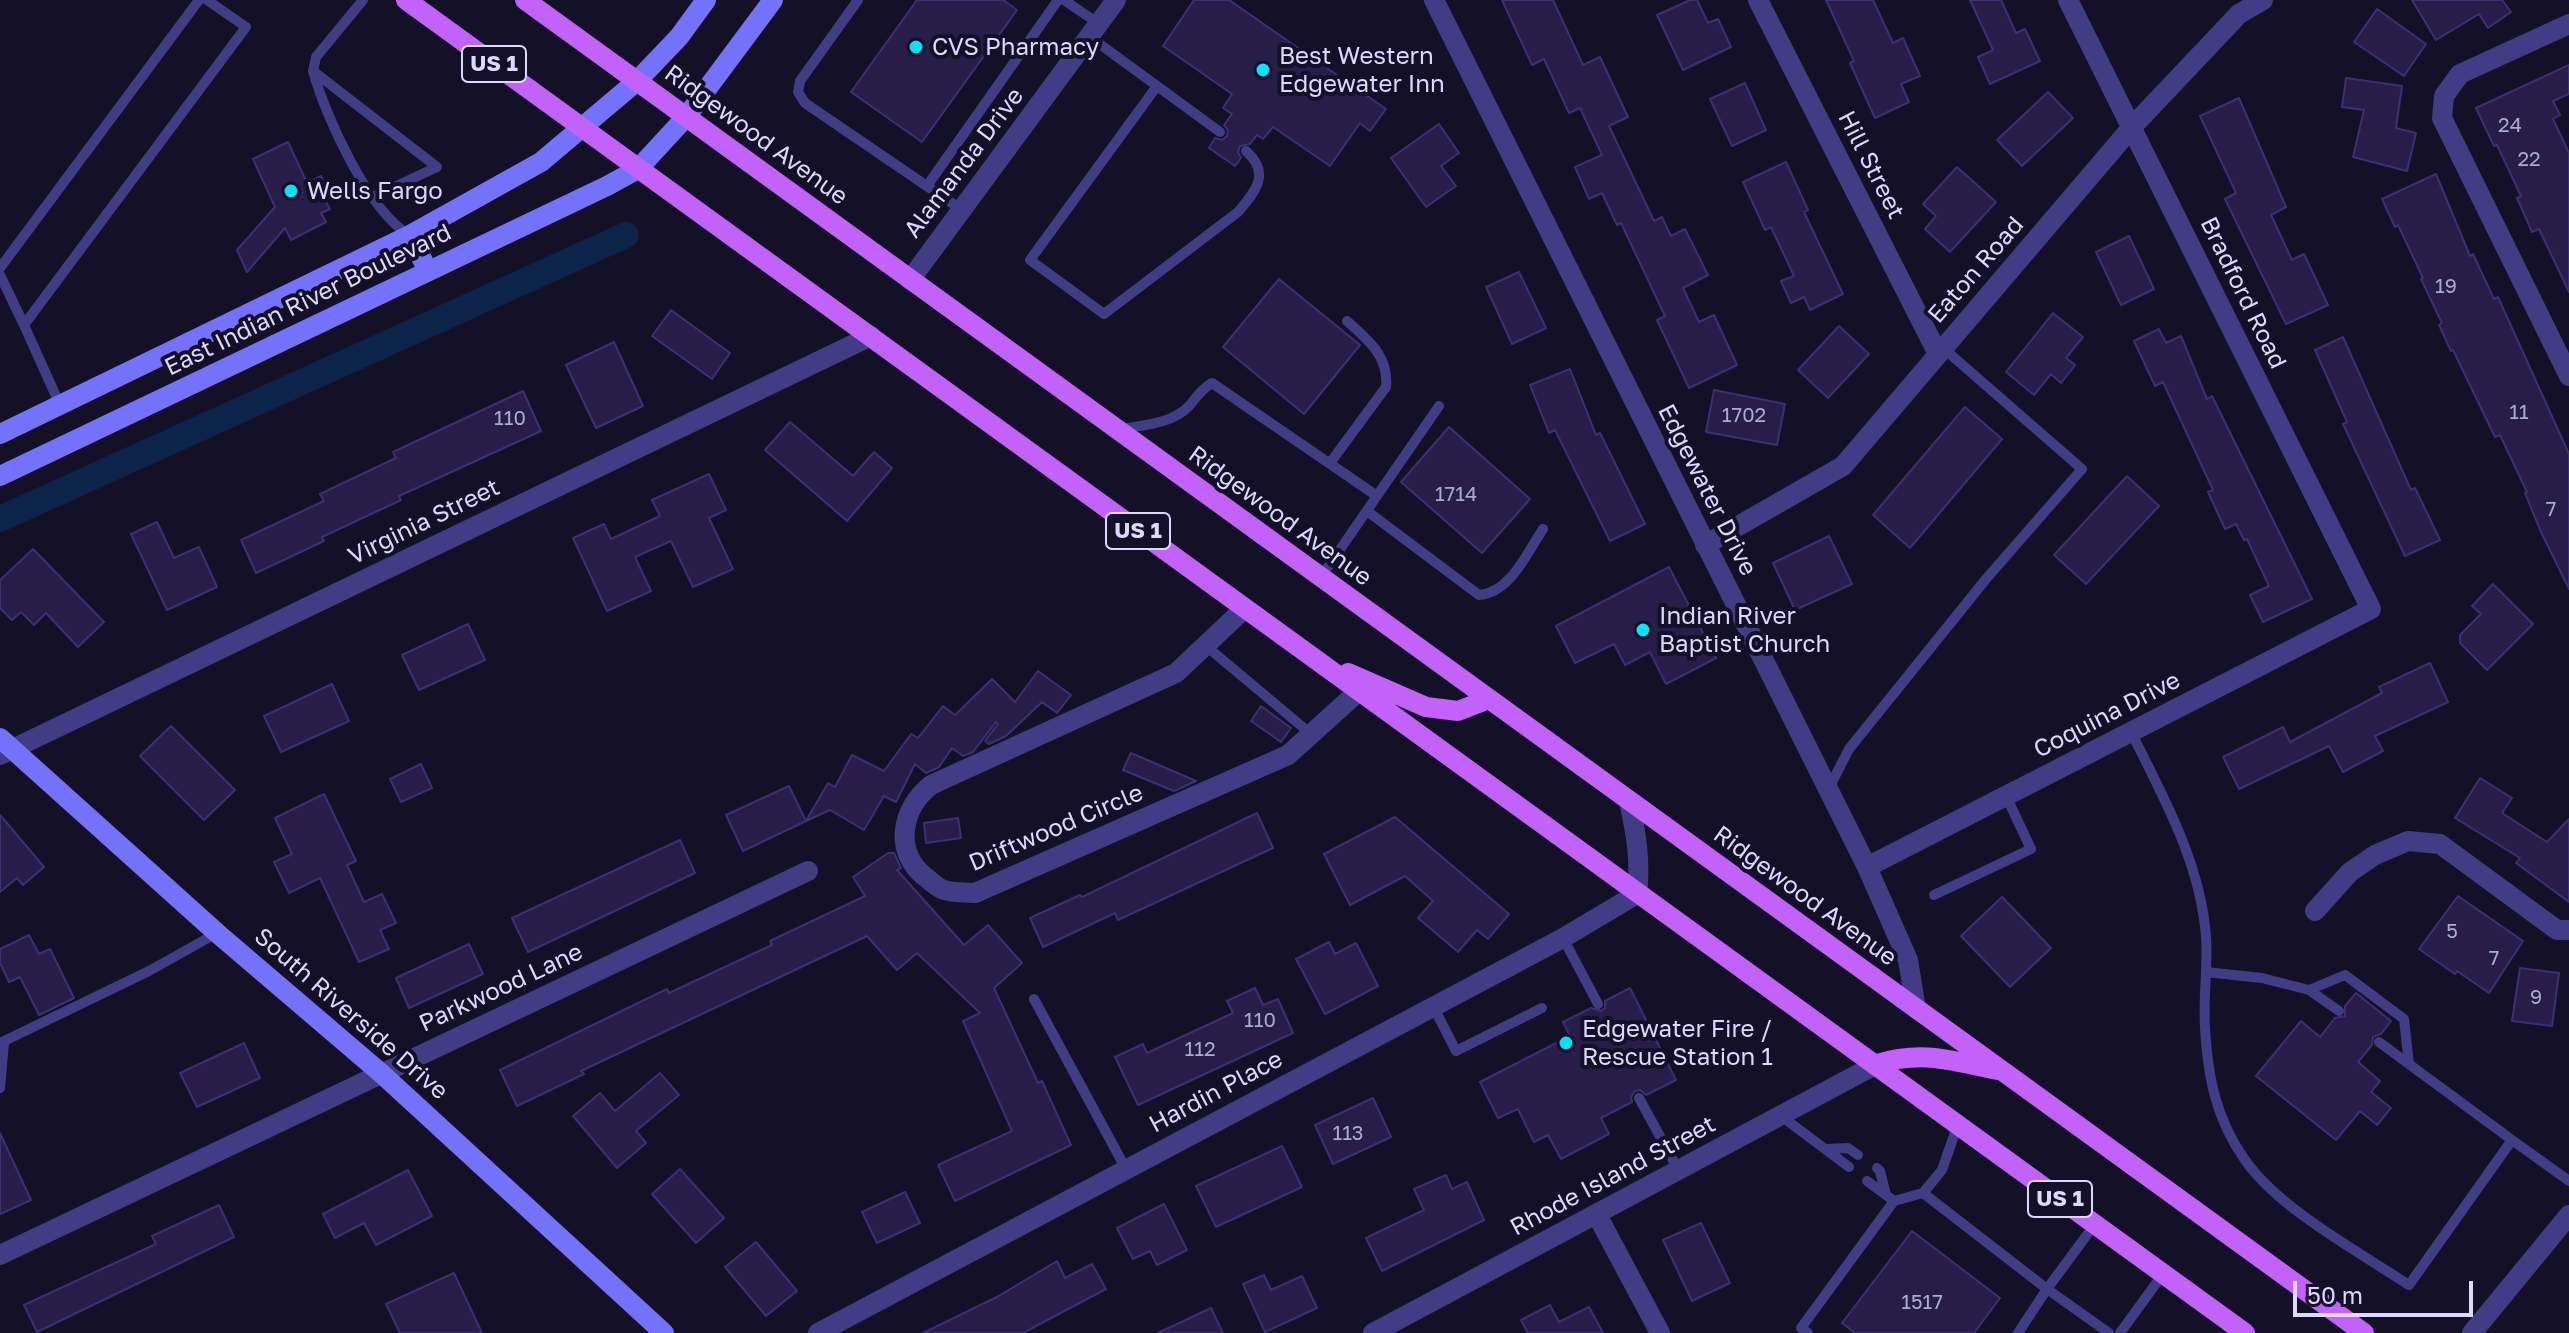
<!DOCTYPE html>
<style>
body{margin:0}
#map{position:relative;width:2569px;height:1333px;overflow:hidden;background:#141027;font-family:"Golos Text",sans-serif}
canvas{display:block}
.scale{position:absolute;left:2293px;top:1281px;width:180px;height:36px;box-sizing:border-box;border:4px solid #dcd8fe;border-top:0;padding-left:10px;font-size:24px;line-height:28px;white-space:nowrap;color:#dcd8fe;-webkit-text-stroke:6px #141027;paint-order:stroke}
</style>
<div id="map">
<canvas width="2569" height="1333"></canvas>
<div class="scale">50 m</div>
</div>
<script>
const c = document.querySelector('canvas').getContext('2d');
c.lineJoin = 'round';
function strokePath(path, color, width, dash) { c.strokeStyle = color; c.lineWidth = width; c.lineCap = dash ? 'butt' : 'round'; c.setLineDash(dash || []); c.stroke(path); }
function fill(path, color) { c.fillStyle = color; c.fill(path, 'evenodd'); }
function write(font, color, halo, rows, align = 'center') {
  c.font = font + ' "Golos Text",sans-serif'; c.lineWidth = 8; c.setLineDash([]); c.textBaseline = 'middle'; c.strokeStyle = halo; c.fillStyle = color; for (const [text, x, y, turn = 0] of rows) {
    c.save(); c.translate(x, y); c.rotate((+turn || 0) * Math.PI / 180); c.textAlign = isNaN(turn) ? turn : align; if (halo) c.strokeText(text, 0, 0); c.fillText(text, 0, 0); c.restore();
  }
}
const canal = new Path2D(`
 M0,519L626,235`);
const building = new Path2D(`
 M917,0H1003L1017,10L922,142L851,92Z
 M1194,0H1229L1386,109L1370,131L1360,123L1330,166L1273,127L1263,139L1257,135L1250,144L1240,146L1238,152L1241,158L1235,166L1209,148L1215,138L1222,140L1227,136L1228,130L1224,125L1232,114L1223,108L1232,94L1163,46Z
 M1502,0H1553L1583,65L1600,57L1628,117L1609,126L1654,221L1662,217L1671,236L1685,229L1708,275L1683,288L1699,322L1714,315L1737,365L1689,388L1657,320L1665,316L1621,223L1617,225L1602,193L1589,199L1575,167L1602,155L1580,108L1569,113L1544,59L1532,65Z
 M1690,0H1697L1708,23L1718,19L1731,47L1683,70L1657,15Z
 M1826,0H1873L1893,43L1903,38L1920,76L1901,84L1909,102L1875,118L1850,63L1854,61Z
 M1970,0H2001L2016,33L2025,29L2040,61L1990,84L1978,57L1993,50Z
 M2412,0H2502L2511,12L2488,28L2479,14L2436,40Z
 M2377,9L2426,44L2404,76L2354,42Z
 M2569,65V94L2553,101L2560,115L2553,119L2569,153V292L2539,229L2532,232L2517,198L2521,196L2497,145L2494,146L2476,108Z
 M2346,78L2402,86L2396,128L2416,133L2407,171L2353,157L2364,110L2342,107Z
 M1745,83L1766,130L1732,146L1710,99Z
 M2048,92L2073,118L2022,166L1997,140Z
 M2239,98L2286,207L2271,215L2292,260L2304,254L2328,305L2286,324L2225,199L2236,193L2200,116Z
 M1439,124L1459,153L1441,166L1456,186L1426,207L1391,158Z
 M288,142L307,183L321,176L331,198L325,200L330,209L321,213L326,222L291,240L285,228L247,272L237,250L275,207L253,159Z
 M1786,162L1808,210L1804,212L1843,294L1810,310L1804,297L1791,303L1781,281L1794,276L1771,227L1765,230L1743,182Z
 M1957,167L1996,202L1950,252L1925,229L1936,216L1923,204Z
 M2436,174L2470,256L2473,254L2494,299L2498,297L2569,454V589L2541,532L2525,493L2527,492L2500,435L2495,437L2453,350L2451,351L2439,325L2442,323L2421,279L2423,278L2398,225L2395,227L2382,199Z
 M2129,236L2154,289L2121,305L2096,252Z
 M1519,272L1546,328L1512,344L1486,287Z
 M1279,279L1360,345L1304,414L1223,347Z
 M671,310L730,353L712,379L652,336Z
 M2053,313L2083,337L2066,358L2075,365L2061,383L2051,374L2034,395L2006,372Z
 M1839,326L1869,354L1828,398L1798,370Z
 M2159,329L2166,343L2181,336L2207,399L2212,396L2312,599L2263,622L2250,595L2269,586L2247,539L2244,540L2236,524L2225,529L2208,492L2213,490L2163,382L2155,386L2134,341Z
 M2343,337L2411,490L2415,488L2440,540L2405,556L2343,424L2347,422L2315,350Z
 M614,342L643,406L596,428L566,365Z
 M1570,369L1596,435L1600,433L1645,524L1610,541L1555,430L1549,433L1530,385Z
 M1714,390L1785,404L1777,445L1706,432Z
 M523,391L541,431L399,496L401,500L322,537L324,541L256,573L241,540L324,501L320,494L396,458L393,452Z
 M1965,407L2002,439L1910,548L1873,515Z
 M790,422L853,476L874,452L892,468L847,521L765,450Z
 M1449,427L1530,499L1482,553L1401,482Z
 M709,474L726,510L709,518L733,569L693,587L671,541L635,557L651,591L607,611L573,538L604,524L611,539L660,516L652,500Z
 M2127,476L2159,506L2086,584L2054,555Z
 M157,522L174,558L199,547L217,587L167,610L131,534Z
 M1829,536L1852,584L1795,610L1773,563Z
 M33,549L104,622L78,647L46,613L34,625L21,612L12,620L0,608V580Z
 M1669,567L1716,658L1666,684L1650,652L1625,665L1614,644L1575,663L1556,626Z
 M2493,584L2533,624L2487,670L2460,643V635L2481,614L2472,606Z
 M468,624L485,660L419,690L402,655Z
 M2430,663L2448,702L2375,736L2383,751L2343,772L2329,746L2239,789L2223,757L2283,727L2290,742L2382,693L2379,687Z
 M1038,671L1071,695L1057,713L1042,702L1006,736L989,744L985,741L998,724L996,722L973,752L963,756L952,748L939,767L926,773L915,764L896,802L884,796L864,830L830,810L806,821L828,783L835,787L852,755L884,771L911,734L918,738L943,706L955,715L992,679L1015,702Z
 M332,684L349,721L281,752L264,716Z
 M1261,706L1291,728L1281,742L1251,721Z
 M171,726L235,790L204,820L140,756Z
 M1131,753L1196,781L1174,791L1123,770Z
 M421,764L432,788L401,802L390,779Z
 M2480,778L2512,798L2502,813L2547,842L2569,819V902L2516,863L2520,858L2455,818Z
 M789,786L806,821L743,851L726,815Z
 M324,794L356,861L347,865L364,902L382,894L396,923L380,930L389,949L359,962L320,878L289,893L274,862L292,854L275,818Z
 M1257,813L1273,848L1118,920L1115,913L1043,947L1030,918L1080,895L1082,897Z
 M0,815L44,867L23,885L17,878L0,892Z
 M1395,817L1509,914L1488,939L1477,930L1458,952L1418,918L1433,901L1405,876L1350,905L1324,854Z
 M958,818L961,838L926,843L924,823Z
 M680,840L695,873L528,952L512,918Z
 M888,853H894L901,868L897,870L964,945L988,925L1022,963L994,988L1038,1083L1042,1081L1071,1145L955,1201L938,1165L1012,1131L963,1021L980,1013L917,953L897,970L867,936L581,1071L584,1074L517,1106L500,1070L667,989L669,993L772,945L770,941L865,896L853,877Z
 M2458,896L2523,941L2489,993L2457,971L2455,974L2419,949Z
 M2002,897L2051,948L2010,987L1961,936Z
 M29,935L39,954L50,949L74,998L39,1015L20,977L9,982L0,963V949Z
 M1329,942L1335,954L1356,943L1378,986L1325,1014L1296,959Z
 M469,944L483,974L409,1008L396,978Z
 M2520,968L2559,973L2552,1026L2512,1021Z
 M1255,988L1263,1005L1278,999L1293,1033L1138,1105L1115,1057L1143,1044L1147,1053L1233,1013L1227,1001Z
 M1630,988L1676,1080L1646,1095L1640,1090L1635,1091L1631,1097L1632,1102L1601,1118L1609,1134L1561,1159L1548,1135L1534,1142L1518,1109L1498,1118L1480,1082L1570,1036L1563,1022L1591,1008L1601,1011L1605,1008V1001Z
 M2356,993L2391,1021L2381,1034L2373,1037L2372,1045L2358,1062L2380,1081L2371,1092L2391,1108L2377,1125L2360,1111L2336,1140L2256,1076L2301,1021L2320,1037L2335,1018L2345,1016V1006Z
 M244,1043L260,1078L197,1107L180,1073Z
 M660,1073L679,1095L636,1131L646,1143L617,1168L573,1116L600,1093L615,1111Z
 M1373,1098L1391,1137L1333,1164L1315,1125Z
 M0,1133L31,1200L0,1214Z
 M1282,1146L1302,1187L1216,1227L1196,1186Z
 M680,1169L724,1218L696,1243L652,1194Z
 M408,1170L432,1216L376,1245L364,1223L335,1238L323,1214Z
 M1446,1175L1452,1189L1467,1182L1484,1220L1382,1271L1366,1238L1424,1210L1414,1189Z
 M905,1192L920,1223L877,1243L862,1212Z
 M1164,1204L1187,1250L1157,1265L1150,1251L1133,1259L1117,1228Z
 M219,1205L234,1237L37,1332L24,1305L156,1244L152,1236Z
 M1701,1223L1730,1283L1692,1301L1663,1240Z
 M1912,1231L2000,1298L1974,1333H1855L1842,1323Z
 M756,1242L797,1291L766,1316L725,1267Z
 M1057,1261L1065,1278L1092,1264L1106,1289L1023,1333H923L997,1297Z
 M454,1273L482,1333H400L386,1304Z
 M1264,1275L1271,1290L1302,1276L1317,1308L1265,1332L1243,1284Z
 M1550,1305L1559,1322L1589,1307L1603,1333H1528L1521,1320Z
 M1211,1308L1223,1333H1158Z`);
const lane = new Path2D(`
 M363,0L316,57L313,71C325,115 369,213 410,235
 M858,0L800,81L798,92L805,103L962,210
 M1064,0L1099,24
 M1090,37L1220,132
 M313,71L437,167L373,197
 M1157,86L1030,260L1104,314L1238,212C1256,191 1271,173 1246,151
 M927,186L1058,0
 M0,268L199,0
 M0,275L24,325
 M60,405L24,325L246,27L207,0
 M1121,429C1144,425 1172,424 1189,406C1197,397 1201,389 1212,383L1377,496
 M1330,463L1386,387C1389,356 1368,340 1347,321
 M1367,511L1479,595C1510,593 1527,553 1543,529
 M1321,577L1439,406
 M1206,646L1311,734
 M2131,732C2163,796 2201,864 2206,937C2208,967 2203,998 2205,1028C2208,1078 2216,1119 2245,1160C2279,1209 2359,1252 2409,1285L2512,1140L2569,1181
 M1829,788L1849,749L1986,579L2082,469L1943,348
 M1934,895L2031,849L2006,796
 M1563,938L1598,1004
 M2206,972L2262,978L2309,990L2339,1011
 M2309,990L2345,975L2404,1019L2409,1064
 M1034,999L1126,1169
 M1433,1006L1456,1051L1542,1008
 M2379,1042L2512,1140
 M0,1043L149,971L217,933
 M0,1088L4,1043
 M1639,1098L1679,1171
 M1781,1116L1849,1167
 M1958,1124L1942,1170L1923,1193L2047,1289L2095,1224
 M1826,1149L1848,1148L1858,1155
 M1877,1168L1880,1171L1886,1195
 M1867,1181L1894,1201
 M1808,1333L1801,1328L1894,1201L1923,1193
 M2018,1333L2047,1289L2109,1333
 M2120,1333L2163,1274`);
const street = new Path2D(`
 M1434,0L1867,867L1908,960L1916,1009
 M1758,0L1938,354
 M2569,24L2460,74L2444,96L2442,118L2569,376
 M910,280L1116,0
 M1705,545L1843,466L2132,127L2239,14L2263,0
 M1244,609L1176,673L931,785C902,808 893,850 924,876C930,880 937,888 944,890C953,893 965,892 975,893L1288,755L1359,691
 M0,755L871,336
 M1867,867L2371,609L2068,0
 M2315,911L2350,872L2375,855L2408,841L2440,844L2557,930H2569
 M1597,1215L1660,1333
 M0,1255L808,871
 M818,1333L1563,938L1637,894C1641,861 1636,833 1629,801
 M1373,1333L1877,1064
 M2472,1333L2569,1215`);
const secondary = new Path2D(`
 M410,235L428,271
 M0,434L410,235L541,162L637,81L679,37L706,0
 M0,476L607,186L638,169L686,117L773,0
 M0,738L217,933L382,1074L664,1333`);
const primary = new Path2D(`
 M406,0L2245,1333
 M525,0L2364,1333
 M1348,673L1426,707L1458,711L1489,699
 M1877,1064C1924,1050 1951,1061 1998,1070`);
const markers = [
 [916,47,8,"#09e0f9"],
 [1263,70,8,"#09e0f9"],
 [291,191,8,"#09e0f9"],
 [1643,630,8,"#09e0f9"],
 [1566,1043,8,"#09e0f9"]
];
const numberNames = [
 ["24",2510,126],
 ["22",2529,160],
 ["19",2446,287],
 ["11",2519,413],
 ["1702",1744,416],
 ["110",510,419],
 ["1714",1456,495],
 ["7",2551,510],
 ["5",2452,932],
 ["7",2494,959],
 ["9",2536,998],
 ["110",1260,1021],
 ["112",1200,1050],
 ["113",1348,1134],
 ["1517",1922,1303]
];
const shields = [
 [494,64,64],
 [1138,531,64],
 [2060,1199,64]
];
const shieldNames = [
 ["US 1",494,64],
 ["US 1",1138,531],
 ["US 1",2060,1199]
];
const poiNames = [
 ["CVS Pharmacy",932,47],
 ["Best Western",1279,56],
 ["Edgewater Inn",1279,84],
 ["Wells Fargo",307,191],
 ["Indian River",1659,616],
 ["Baptist Church",1659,644],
 ["Edgewater Fire /",1582,1029],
 ["Rescue Station 1",1582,1057]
];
const streetNames = [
 ["Ridgewood Avenue",756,135,36],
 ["Alamanda Drive",964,163,-53],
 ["Hill Street",1871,165,63],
 ["Eaton Road",1976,270,-49],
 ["Bradford Road",2243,293,64],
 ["East Indian River Boulevard",308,300,-26],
 ["Edgewater Drive",1707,490,63],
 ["Ridgewood Avenue",1280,516,36],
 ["Virginia Street",424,522,-26],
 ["Coquina Drive",2107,715,-27],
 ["Driftwood Circle",1056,828,-23],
 ["Ridgewood Avenue",1805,896,36],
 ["Parkwood Lane",501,988,-25],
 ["South Riverside Drive",351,1014,41],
 ["Hardin Place",1216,1092,-28],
 ["Rhode Island Street",1613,1176,-28]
];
strokePath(canal, '#0e2349', 26);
fill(building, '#261d48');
strokePath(building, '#3d2f73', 2);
strokePath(lane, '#403d85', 10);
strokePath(street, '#403d85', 20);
strokePath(secondary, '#7571fb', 20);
strokePath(primary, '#c262fb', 20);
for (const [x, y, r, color] of markers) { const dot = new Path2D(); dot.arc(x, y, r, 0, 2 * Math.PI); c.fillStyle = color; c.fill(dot); strokePath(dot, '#141027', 3); }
write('20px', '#aea9d0', null, numberNames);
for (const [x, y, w] of shields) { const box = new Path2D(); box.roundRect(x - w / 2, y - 18, w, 36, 6); c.fillStyle = '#141027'; c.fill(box); strokePath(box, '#dcd8fe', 2); }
write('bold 22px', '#dcd8fe', null, shieldNames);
write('24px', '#dcd8fe', '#141027', poiNames, 'left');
write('24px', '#dcd8fe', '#141027', streetNames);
</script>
